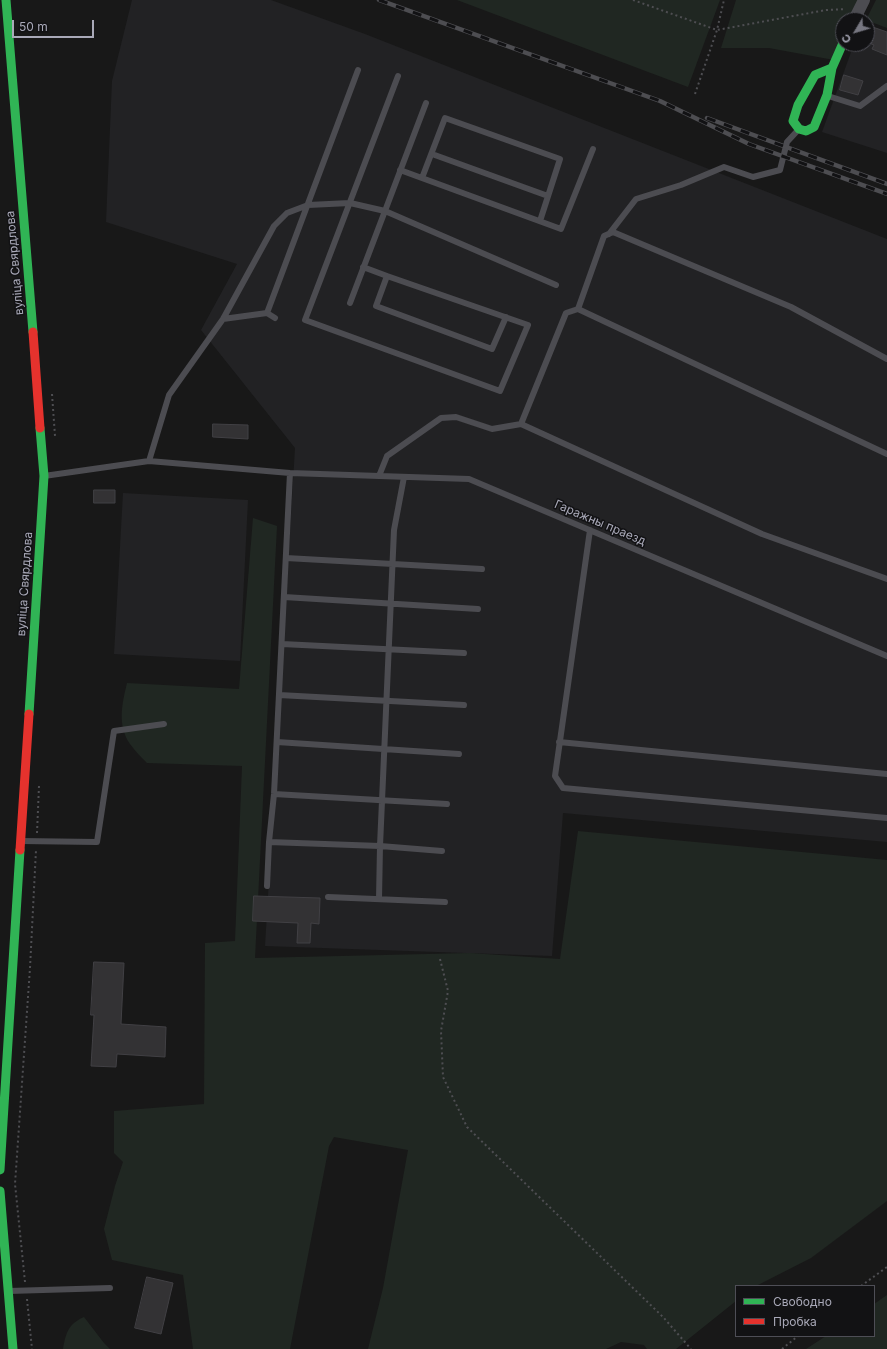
<!DOCTYPE html>
<meta charset="utf-8">
<style>
body{margin:0}
#map{position:relative;width:887px;height:1349px;overflow:hidden;background:#181818;font-family:Inter,sans-serif}
canvas{display:block}
.legend{position:absolute;left:735px;top:1285px;width:140px;height:52px;box-sizing:border-box;background:#121214;border:1px solid #4e4e56;margin:0;padding:5px 7px;list-style:none;font-size:12px;color:#a9a9b8}
.legend li{display:flex;align-items:center;gap:8px;height:20px}
.legend b{width:20px;border:1px solid #4e4e56}
.north{position:absolute;left:835px;top:12px;width:40px;height:40px;box-sizing:border-box;background:#121214;border:1px solid #4e4e56;border-radius:50%;rotate:232deg;font-size:11px;font-weight:700;line-height:16px;text-align:center;color:#a9a9b8}
.north::after{content:'';display:block;margin:auto;width:14px;height:18px;background:#767680;clip-path:polygon(50% 0,100% 100%,50% 72%,0 100%)}
.scale{position:absolute;left:12px;top:20px;width:82px;height:18px;box-sizing:border-box;border:2px solid #a9a9b8;border-top:0;padding-left:5px;font-size:12px;line-height:14px;white-space:nowrap;color:#a9a9b8;-webkit-text-stroke:3px #121214;paint-order:stroke}
</style>
<div id="map">
<canvas width="887" height="1349"></canvas>
<ul class="legend">
<li><b style="height:5px;background:#30b455"></b>Свободно</li>
<li><b style="height:5px;background:#e5322d"></b>Пробка</li>
</ul>
<div class="north">С</div>
<div class="scale">50 m</div>
</div>
<script>
const c = document.querySelector('canvas').getContext('2d');
c.lineJoin = 'round';
function fill(path, color) { c.fillStyle = color; c.fill(path, 'evenodd'); }
function strokePath(path, color, width, dash) { c.strokeStyle = color; c.lineWidth = width; c.lineCap = dash ? 'butt' : 'round'; c.setLineDash(dash || []); c.stroke(path); }
function write(font, color, halo, rows, align = 'center') {
  c.font = font + ' Inter,sans-serif'; c.lineWidth = 3; c.setLineDash([]); c.textBaseline = 'middle'; c.strokeStyle = halo; c.fillStyle = color; for (const [text, x, y, turn = 0] of rows) {
    c.save(); c.translate(x, y); c.rotate((+turn || 0) * Math.PI / 180); c.textAlign = isNaN(turn) ? turn : align; if (halo) c.strokeText(text, 0, 0); c.fillText(text, 0, 0); c.restore();
  }
}
const built = new Path2D(`
 M132,0H271L365,34L887,239V842L563,813L552,956L265,946L295,448L201,330L237,264L106,222L112,81Z
 M867,25L887,32V153L822,132L854,44H867Z
 M123,493L248,500L240,661L114,654Z`);
const green = new Path2D(`
 M457,0H720L688,87Z
 M736,0H861L852,20H843V40L834,60L769,48H721Z
 M876,0H887V28L866,20Z
 M253,518L277,526L255,958L470,953L560,959L578,831L887,860V1201L811,1258L756,1286H736V1301L676,1349H647L644,1345L621,1342L606,1349H368L383,1288L408,1150L334,1137L329,1146L290,1349H193L183,1275L112,1260L104,1229L115,1186L123,1162L114,1153V1111L204,1104L205,943L235,941L242,766L147,763C141,757 135,751 130,744C117,725 122,704 127,683L239,689Z
 M887,1295V1349H806L826,1336H874V1304Z
 M84,1317L104,1343L110,1349H63C66,1333 68,1324 84,1317Z`);
const building = new Path2D(`
 M867,25L887,32V55L872,49L874,45L867,42Z
 M844,75L863,81L858,95L840,90Z
 M213,424L248,425V439L213,437Z
 M94,490H115V503H94Z
 M254,896L320,898L319,924L311,923L310,943H297L298,923L253,921Z
 M94,962L124,963L121,1024L166,1027L165,1057L117,1054L116,1067L91,1066L94,1015H91Z
 M147,1277L173,1283L161,1334L135,1328Z`);
const path = new Path2D(`
 M633,0L717,30L826,10L846,9
 M695,94L717,30L724,0
 M52,394L55,436
 M37,833L39,786
 M440,959L448,991L441,1031L443,1077L467,1127L663,1317L691,1349
 M25,1282L15,1184L30,968L36,850
 M861,1286L887,1267
 M27,1299L32,1349
 M782,1349L798,1336`);
const lane = new Path2D(`
 M398,76L305,320L500,391L528,325L387,276L376,306L492,349L506,317
 M828,96L860,106L887,86
 M432,154L548,196
 M400,170L561,229L593,149
 M422,178L445,118L560,159L540,221
 M609,234L636,199L681,185L724,167L753,177L780,170L787,142L799,129
 M363,267L387,276
 M350,303L426,103
 M578,309L604,236L613,232L791,307L887,359
 M267,313L358,70
 M223,319L267,313L275,318
 M521,424L566,313L578,309L887,454
 M149,461L169,395L223,319L274,226L287,213L308,205L350,203L385,211L556,285
 M44,476L149,461L290,473L469,479L887,656
 M379,476L387,456L441,418L456,417L492,429L521,424L762,534L887,579
 M590,530L555,776L563,788L887,818
 M286,558L482,569
 M284,597L478,609
 M282,644L464,653
 M279,695L464,705
 M277,742L459,754
 M559,742L887,774
 M274,794L447,804
 M21,841L97,842L114,731L164,724
 M269,842L380,846L442,851
 M267,886L269,842L274,794L290,473
 M328,897L445,902
 M379,899L380,846L394,530L404,477
 M9,1291L110,1288`);
const street = new Path2D(`
 M854,20L864,0`);
const fast = new Path2D(`
 M6,0L33,332
 M832,68L815,75L798,105L793,121L799,129L806,131L814,127L827,95L832,68L843,43
 M29,714L44,476L40,428
 M0,1170L20,850
 M0,1191L13,1349`);
const jam = new Path2D(`
 M33,332L40,428
 M20,850L29,714`);
const rail = new Path2D(`
 M379,0L660,101L749,144L887,194
 M707,118L887,184`);
const streetNames = [
 ["вуліца Свярдлова",15,263,-95],
 ["Гаражны праезд",600,523,23],
 ["вуліца Свярдлова",25,584,-86]
];
fill(built, '#222224');
fill(green, '#202722');
fill(building, '#333234');
strokePath(building, '#414044', 1);
strokePath(path, '#4e4e52', 2, [2, 3]);
strokePath(lane, '#4c4c51', 6);
strokePath(street, '#4c4c51', 12);
strokePath(fast, '#30b455', 9);
strokePath(jam, '#e5322d', 9);
strokePath(rail, '#4d4d51', 4.5);
strokePath(rail, '#121214', 3, [9]);
write('12px', '#a9a9b8', '#121214', streetNames);
</script>
